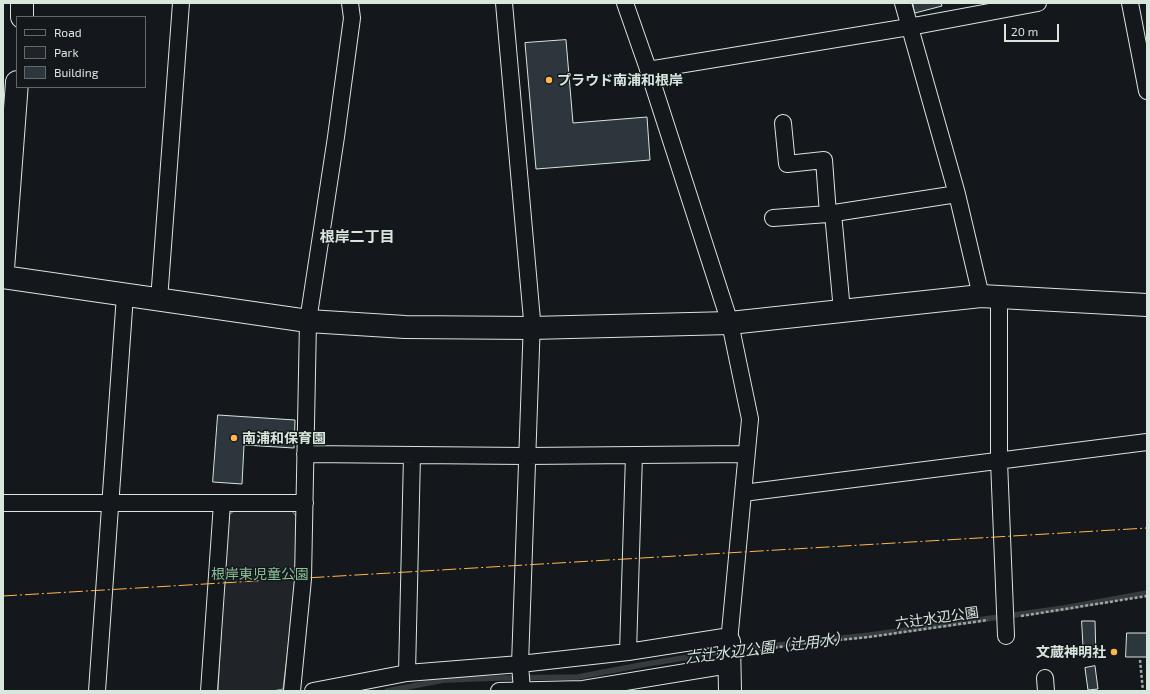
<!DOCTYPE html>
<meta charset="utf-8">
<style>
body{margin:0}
#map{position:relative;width:1150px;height:694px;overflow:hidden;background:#14181c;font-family:"Exo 2",sans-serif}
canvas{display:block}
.frame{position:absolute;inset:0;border:4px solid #d8e6dc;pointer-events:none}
.legend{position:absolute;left:16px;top:16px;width:130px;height:72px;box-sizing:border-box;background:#14181c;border:1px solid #626a69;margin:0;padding:5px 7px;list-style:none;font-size:12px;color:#d8e6dc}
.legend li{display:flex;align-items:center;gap:8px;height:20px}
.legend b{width:20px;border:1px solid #626a69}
.scale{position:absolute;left:1004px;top:24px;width:55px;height:18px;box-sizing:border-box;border:2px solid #d8e6dc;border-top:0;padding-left:5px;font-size:12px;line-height:14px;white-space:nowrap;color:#d8e6dc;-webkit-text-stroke:3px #14181c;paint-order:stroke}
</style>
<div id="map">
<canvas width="1150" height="694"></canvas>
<div class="frame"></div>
<ul class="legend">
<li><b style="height:5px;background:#14181c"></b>Road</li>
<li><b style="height:11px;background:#202428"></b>Park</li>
<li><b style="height:11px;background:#2c363c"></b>Building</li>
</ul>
<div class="scale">20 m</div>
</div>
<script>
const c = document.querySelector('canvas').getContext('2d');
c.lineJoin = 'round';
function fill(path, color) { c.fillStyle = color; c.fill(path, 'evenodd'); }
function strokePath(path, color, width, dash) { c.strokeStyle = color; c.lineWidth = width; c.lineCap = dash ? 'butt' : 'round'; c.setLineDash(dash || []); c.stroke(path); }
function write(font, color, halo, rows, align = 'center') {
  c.font = font + ' "Exo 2","Noto Sans JP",sans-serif'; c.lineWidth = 3; c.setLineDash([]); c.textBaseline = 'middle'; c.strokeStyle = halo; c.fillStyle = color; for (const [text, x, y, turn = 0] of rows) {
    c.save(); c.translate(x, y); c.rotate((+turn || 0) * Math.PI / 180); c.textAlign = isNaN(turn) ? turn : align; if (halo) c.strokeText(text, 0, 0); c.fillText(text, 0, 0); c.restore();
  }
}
const green = new Path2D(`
 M291,510L298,518L296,583L283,689L272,691H218L227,516L234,511Z`);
const stream = new Path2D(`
 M733,650L870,635L1064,608L1147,593
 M387,691L444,680L499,678L578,677L641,665L725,651`);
const building = new Path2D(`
 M913,3H941L942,6L915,13Z
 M566,40L573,123L647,117L650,160L536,169L525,43Z
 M218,415L295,420L294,448L244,445L242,484L213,482Z
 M1082,621H1095L1096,657H1084Z
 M1127,633H1147V657H1126Z
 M1095,666L1098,689L1088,690L1085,668Z`);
const path = new Path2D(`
 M1021,616L1147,596
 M750,652L797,644L869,637L988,620
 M1140,660L1143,691`);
const street = new Path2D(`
 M504,3L532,320L520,664L522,691
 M625,3L647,66L730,323L750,419L729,642
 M903,3L957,194L981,296
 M1130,3L1147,91
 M648,70L909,27L1038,3
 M783,123L787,164L824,160L828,214
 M833,213L842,311
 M773,218L828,214L957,194
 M999,297V461L1006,636
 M159,300L181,3
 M305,454L526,456L746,454
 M743,493L1147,442
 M3,503H305
 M628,652L634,455
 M407,673L412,455
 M1045,678L1046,691
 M97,691L125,295
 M209,691L222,503
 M292,691L303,579L308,321L336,137L352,18L350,3
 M313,691L407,673L520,664L628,652L730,636
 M499,691L583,689L729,665`);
const secondary = new Path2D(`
 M22,17V3
 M3,269L17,82
 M3,277L308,321L405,327L531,328L730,323L981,296L1147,305
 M729,642L730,691`);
const power = new Path2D(`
 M3,596L1147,528`);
const markers = [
 [549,80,4,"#ffb74d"],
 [234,438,4,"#ffb74d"],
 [1114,652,4,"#ffb74d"]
];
const poiNames = [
 ["プラウド南浦和根岸",557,80],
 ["南浦和保育園",242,438],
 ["文蔵神明社",1106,652,"right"]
];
const parkNames = [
 ["根岸東児童公園",260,574]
];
const streetNames = [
 ["六辻水辺公園",937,618,-8]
];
const neighbourhoodNames = [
 ["根岸二丁目",357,237]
];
const waterNames = [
 ["六辻水辺公園（辻用水）",767,648,-7]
];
fill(green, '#202428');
strokePath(green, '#939e99', 1);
strokePath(stream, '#363b3e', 5.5);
fill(building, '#2c363c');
strokePath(building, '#d8e6dc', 1);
strokePath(street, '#d8e6dc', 18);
strokePath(secondary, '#d8e6dc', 24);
strokePath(path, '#9da8a2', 2.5, [3, 2]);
strokePath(street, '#14181c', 16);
strokePath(secondary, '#14181c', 22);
strokePath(power, '#ffb74d', 1, [14, 3, 2, 3]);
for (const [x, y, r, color] of markers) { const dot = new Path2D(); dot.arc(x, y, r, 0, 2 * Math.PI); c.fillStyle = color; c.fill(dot); strokePath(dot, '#14181c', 1.5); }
write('bold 14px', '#d8e6dc', '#14181c', poiNames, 'left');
write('14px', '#8ac095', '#14181c', parkNames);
write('14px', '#d8e6dc', '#14181c', streetNames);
write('bold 15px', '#d8e6dc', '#14181c', neighbourhoodNames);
write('italic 15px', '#d8e6dc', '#14181c', waterNames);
</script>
